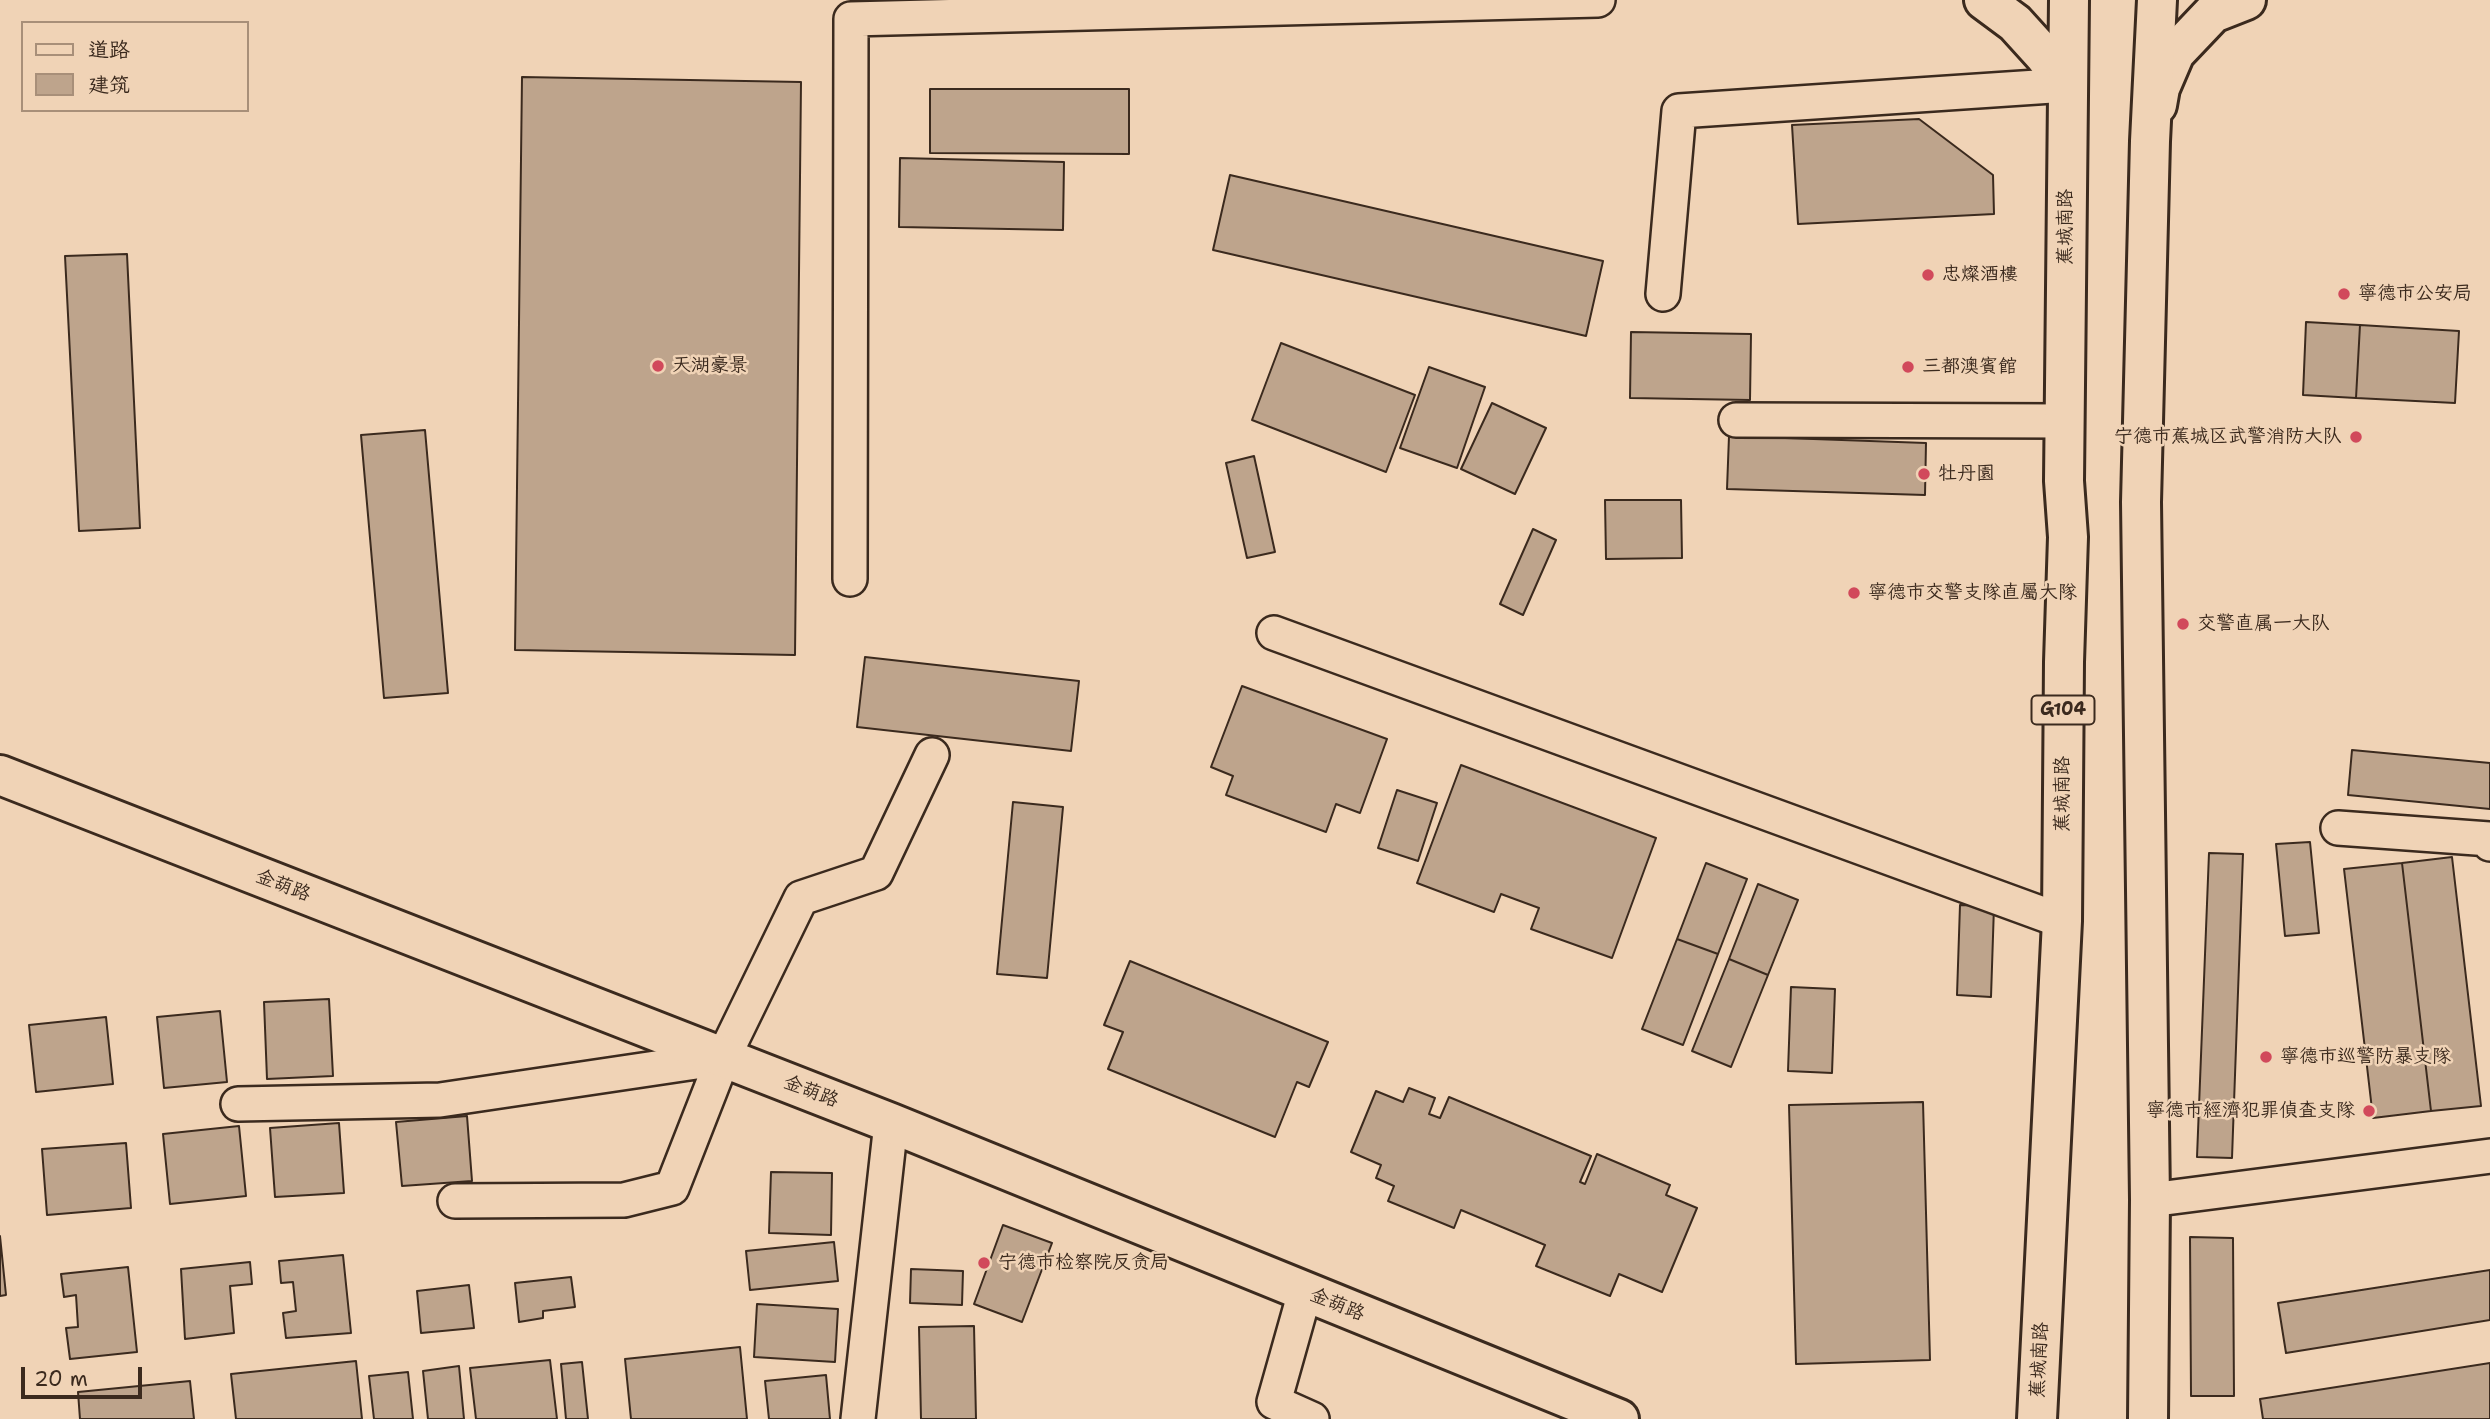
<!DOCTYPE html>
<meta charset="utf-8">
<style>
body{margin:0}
#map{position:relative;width:2490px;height:1419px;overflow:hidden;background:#f0d3b6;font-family:"Shantell Sans","LXGW WenKai TC",sans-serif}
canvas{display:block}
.legend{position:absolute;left:21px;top:21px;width:228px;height:91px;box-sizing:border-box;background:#f0d3b6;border:2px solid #a88f79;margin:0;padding:9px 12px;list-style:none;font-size:21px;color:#3b2a1e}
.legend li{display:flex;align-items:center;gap:14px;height:35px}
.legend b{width:35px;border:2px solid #a88f79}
.scale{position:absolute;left:21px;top:1367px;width:121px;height:32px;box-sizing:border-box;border:4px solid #3b2a1e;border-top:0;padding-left:9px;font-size:21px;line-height:24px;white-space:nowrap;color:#3b2a1e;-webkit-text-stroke:5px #f0d3b6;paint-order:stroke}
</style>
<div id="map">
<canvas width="2490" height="1419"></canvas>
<ul class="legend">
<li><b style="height:9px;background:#f0d3b6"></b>道路</li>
<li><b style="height:19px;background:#bea48c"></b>建筑</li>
</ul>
<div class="scale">20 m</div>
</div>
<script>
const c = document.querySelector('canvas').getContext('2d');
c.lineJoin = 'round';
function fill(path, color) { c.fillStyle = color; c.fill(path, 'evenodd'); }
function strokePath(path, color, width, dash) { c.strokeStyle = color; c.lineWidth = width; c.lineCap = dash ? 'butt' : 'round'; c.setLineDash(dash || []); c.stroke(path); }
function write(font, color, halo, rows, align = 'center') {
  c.font = font + ' "Shantell Sans","LXGW WenKai TC",sans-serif'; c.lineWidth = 5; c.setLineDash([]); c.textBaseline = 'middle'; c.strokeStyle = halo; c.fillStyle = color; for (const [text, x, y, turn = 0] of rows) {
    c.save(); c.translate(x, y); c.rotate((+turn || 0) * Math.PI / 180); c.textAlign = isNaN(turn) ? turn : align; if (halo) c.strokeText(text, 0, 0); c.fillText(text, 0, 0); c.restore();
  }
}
const building = new Path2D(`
 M522,77L801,82L795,655L515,650Z
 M930,89H1129V154L930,153Z
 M1919,119L1993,175L1994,214L1798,224L1792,125Z
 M900,158L1064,162L1063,230L899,227Z
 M1230,175L1603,261L1586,336L1213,250Z
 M127,254L140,528L79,531L65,256Z
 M2306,322L2360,325L2356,398L2303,395Z
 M2360,325L2459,331L2455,403L2356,398Z
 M1631,332L1751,334L1750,400L1630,398Z
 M1281,343L1415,395L1386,472L1252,420Z
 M1429,367L1485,387L1457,468L1400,448Z
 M1492,403L1546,428L1515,494L1461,469Z
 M425,430L448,693L384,698L361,435Z
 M1729,436L1926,443L1925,495L1727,489Z
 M1254,456L1275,552L1247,558L1226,463Z
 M1605,500H1681L1682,558L1606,559Z
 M1533,529L1556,540L1523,615L1500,604Z
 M865,657L1079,681L1071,751L857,727Z
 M1242,686L1387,739L1360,813L1336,804L1326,832L1226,795L1233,776L1211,767Z
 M2352,750L2490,763V809L2348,795Z
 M1461,765L1656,838L1612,958L1531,929L1539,908L1501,894L1494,912L1417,883Z
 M1397,790L1437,803L1418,861L1378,848Z
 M1013,802L1063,807L1047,978L997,974Z
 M2310,842L2319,933L2285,936L2276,844Z
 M2209,853L2243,854L2232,1158L2197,1157Z
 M2452,857L2481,1106L2431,1111L2402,863Z
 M1706,863L1747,879L1718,954L1677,939Z
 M2402,863L2431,1111L2373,1118L2344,869Z
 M1758,884L1798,900L1768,975L1729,959Z
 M1960,905L1994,906L1991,997L1957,995Z
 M1677,939L1718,954L1683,1045L1642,1029Z
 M1729,959L1768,975L1731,1067L1692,1051Z
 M1130,961L1328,1042L1309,1087L1297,1082L1275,1137L1108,1069L1123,1032L1104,1025Z
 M1791,987L1835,989L1832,1073L1788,1071Z
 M329,999L333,1076L267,1079L264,1002Z
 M220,1011L227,1082L164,1088L157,1017Z
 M106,1017L113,1084L36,1092L29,1025Z
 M1409,1088L1435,1098L1429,1114L1440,1118L1449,1097L1591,1156L1580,1182L1585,1184L1597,1154L1670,1185L1666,1195L1697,1208L1662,1292L1619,1274L1610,1296L1536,1266L1545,1245L1461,1210L1454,1228L1388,1201L1394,1186L1376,1178L1381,1165L1351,1152L1376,1091L1403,1102Z
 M1923,1102L1930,1360L1796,1364L1789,1105Z
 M467,1116L472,1181L402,1186L396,1122Z
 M339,1123L344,1193L275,1197L270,1128Z
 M239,1126L246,1196L170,1204L163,1134Z
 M126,1143L131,1208L47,1215L42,1149Z
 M771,1172L832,1173L831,1235L769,1233Z
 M1003,1225L1052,1243L1022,1322L974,1304Z
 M0,1236L6,1295L0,1296Z
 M2190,1237L2233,1238L2234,1396H2191Z
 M834,1242L838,1281L750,1290L746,1251Z
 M343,1255L351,1333L286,1338L283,1313L296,1311L293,1282L281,1283L279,1261Z
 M250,1262L252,1284L230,1286L234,1333L185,1339L181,1269Z
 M128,1267L137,1352L70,1359L66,1328L78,1327L76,1295L64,1297L61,1274Z
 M911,1269L963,1271L962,1305L910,1303Z
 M2490,1270V1320L2286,1353L2278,1303Z
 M571,1277L575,1307L543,1311V1318L519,1322L515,1283Z
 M469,1285L474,1328L421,1333L417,1291Z
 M757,1304L838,1309L835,1362L754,1357Z
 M974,1326L976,1419H921L919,1327Z
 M740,1347L747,1419H631L625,1359Z
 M550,1360L557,1419H476L470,1368Z
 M356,1361L362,1419H236L231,1374Z
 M582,1362L588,1419H566L561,1364Z
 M2490,1363V1419H2263L2260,1399Z
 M459,1366L464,1419H428L423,1371Z
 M408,1372L413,1419H374L369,1376Z
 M826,1375L830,1419H769L765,1381Z
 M190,1381L194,1419H80L78,1392Z`);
const minor = new Path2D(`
 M1663,294L1679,111L2067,85
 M1736,420L2066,421
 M850,579L851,19L1598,0
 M1274,633L2062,921
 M2338,828L2490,839V844
 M723,1058L801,898L876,873L932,755
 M238,1104L440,1100L723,1058L672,1188L624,1200L455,1201
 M2150,1200L2490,1156
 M1305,1292L1274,1402L1312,1419
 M858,1419L891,1123`);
const tertiary = new Path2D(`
 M0,775L891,1123L1619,1419`);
const secondary = new Path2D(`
 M1984,0L2015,23L2044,55L2067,85
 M2157,105L2160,88L2175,53L2213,13L2246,0`);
const trunk = new Path2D(`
 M2037,1419L2062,921L2064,662L2068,537L2064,481L2069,0
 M2148,1419L2150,1200L2141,502L2150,141L2157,0`);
const markers = [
 [1928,275,7,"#d1495b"],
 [2344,294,7,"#d1495b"],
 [658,366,7,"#d1495b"],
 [1908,367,7,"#d1495b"],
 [2356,437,7,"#d1495b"],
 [1924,474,7,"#d1495b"],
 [1854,593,7,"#d1495b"],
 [2183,624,7,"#d1495b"],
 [2266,1057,7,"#d1495b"],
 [2369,1111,7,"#d1495b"],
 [984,1263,7,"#d1495b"]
];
const shields = [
 [2063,710,63]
];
const shieldNames = [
 ["G104",2063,710]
];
const streetNames = [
 ["蕉城南路",2066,227,-90],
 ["蕉城南路",2063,794,-90],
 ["金葫路",283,886,21],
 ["金葫路",811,1092,21],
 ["金葫路",1337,1305,22],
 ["蕉城南路",2040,1360,-87]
];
const poiNames = [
 ["忠燦酒樓",1942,275],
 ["寧德市公安局",2358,294],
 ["天湖豪景",672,366],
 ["三都澳賓館",1922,367],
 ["宁德市蕉城区武警消防大队",2342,437,"right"],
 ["牡丹園",1938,474],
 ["寧德市交警支隊直屬大隊",1868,593],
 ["交警直属一大队",2197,624],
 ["寧德市巡警防暴支隊",2280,1057],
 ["寧德市經濟犯罪偵查支隊",2355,1111,"right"],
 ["宁德市检察院反贪局",998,1263]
];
fill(building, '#bea48c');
strokePath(building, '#3b2a1e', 2);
strokePath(minor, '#3b2a1e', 38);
strokePath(tertiary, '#3b2a1e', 44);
strokePath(secondary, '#3b2a1e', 44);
strokePath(trunk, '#3b2a1e', 44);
strokePath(minor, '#f0d3b6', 33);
strokePath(tertiary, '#f0d3b6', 38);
strokePath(secondary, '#f0d3b6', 38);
strokePath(trunk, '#f0d3b6', 38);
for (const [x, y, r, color] of markers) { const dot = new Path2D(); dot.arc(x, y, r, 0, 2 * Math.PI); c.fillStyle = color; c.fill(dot); strokePath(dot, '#f0d3b6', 2.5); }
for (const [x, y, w] of shields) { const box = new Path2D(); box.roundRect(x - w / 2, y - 14.5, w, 29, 5); c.fillStyle = '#f0d3b6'; c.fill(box); strokePath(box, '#3b2a1e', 2); }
write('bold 18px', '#3b2a1e', null, shieldNames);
write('19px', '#3b2a1e', '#f0d3b6', streetNames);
write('19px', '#3b2a1e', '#f0d3b6', poiNames, 'left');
</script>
